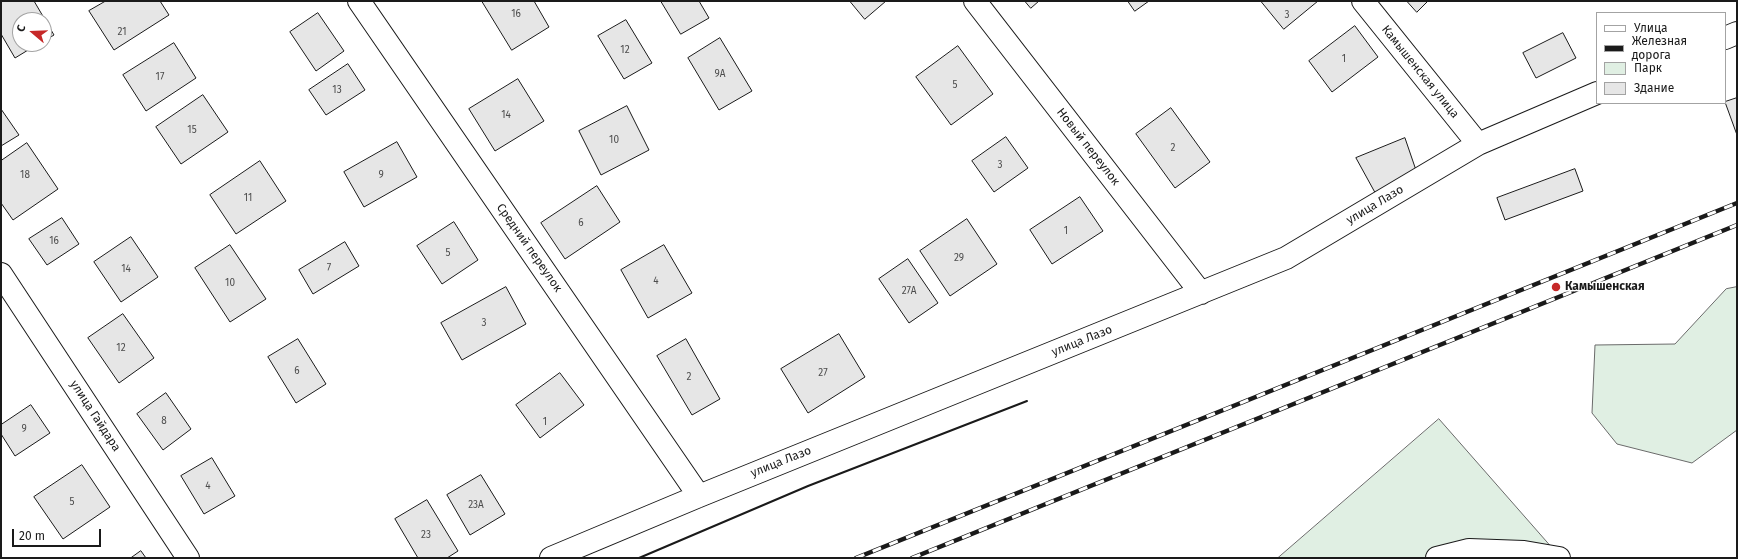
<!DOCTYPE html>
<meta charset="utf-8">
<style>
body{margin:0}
#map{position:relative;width:1738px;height:559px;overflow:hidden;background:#fff;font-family:"Fira Sans",sans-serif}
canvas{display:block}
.frame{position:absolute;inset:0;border:2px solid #1a1a1a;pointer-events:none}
.legend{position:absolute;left:1596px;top:12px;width:130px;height:92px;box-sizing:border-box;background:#fff;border:1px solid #a3a3a3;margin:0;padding:5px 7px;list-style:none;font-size:12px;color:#1a1a1a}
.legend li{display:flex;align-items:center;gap:8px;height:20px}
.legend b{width:20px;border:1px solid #a3a3a3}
.north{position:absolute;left:12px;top:12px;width:40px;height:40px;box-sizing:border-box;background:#fff;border:1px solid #a3a3a3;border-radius:50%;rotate:289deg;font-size:11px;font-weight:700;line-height:16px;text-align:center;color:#1a1a1a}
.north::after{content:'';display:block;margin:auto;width:14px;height:18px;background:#c62828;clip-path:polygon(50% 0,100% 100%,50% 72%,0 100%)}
.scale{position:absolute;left:12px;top:529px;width:89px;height:18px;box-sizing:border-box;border:2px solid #1a1a1a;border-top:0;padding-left:5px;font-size:12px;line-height:14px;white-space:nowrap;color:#1a1a1a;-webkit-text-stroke:3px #fff;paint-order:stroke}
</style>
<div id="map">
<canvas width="1738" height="559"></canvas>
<div class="frame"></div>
<ul class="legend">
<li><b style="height:5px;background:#fff"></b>Улица</li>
<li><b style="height:5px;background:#1a1a1a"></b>Железная дорога</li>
<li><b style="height:11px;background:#e0efe3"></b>Парк</li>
<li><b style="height:11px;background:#e6e6e6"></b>Здание</li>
</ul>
<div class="north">С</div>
<div class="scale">20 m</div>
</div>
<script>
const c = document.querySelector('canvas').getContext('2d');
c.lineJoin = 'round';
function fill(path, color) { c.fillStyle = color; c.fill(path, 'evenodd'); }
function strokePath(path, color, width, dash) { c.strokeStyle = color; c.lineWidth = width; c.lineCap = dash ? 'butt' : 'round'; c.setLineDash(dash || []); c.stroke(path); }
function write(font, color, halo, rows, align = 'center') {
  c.font = font + ' "Fira Sans",sans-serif'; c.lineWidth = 3; c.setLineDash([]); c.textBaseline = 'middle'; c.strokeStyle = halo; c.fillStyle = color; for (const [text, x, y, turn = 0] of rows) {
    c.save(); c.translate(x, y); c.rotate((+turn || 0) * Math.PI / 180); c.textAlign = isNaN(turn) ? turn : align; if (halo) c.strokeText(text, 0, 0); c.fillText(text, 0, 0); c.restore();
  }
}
const green = new Path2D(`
 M1737,287V430L1692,463L1617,444L1592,413L1595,345L1675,344L1726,289Z
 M1439,419L1561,558H1278Z`);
const building = new Path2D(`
 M1,1H34L54,35L44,41V20H20V44H38L15,58L1,34Z
 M106,1H160L169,15L114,50L89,11Z
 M482,1H534L549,27L512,50Z
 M661,1H699L709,18L681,34Z
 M850,1H886L865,19Z
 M1025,1H1039L1031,8Z
 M1128,1H1149L1135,11Z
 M1261,1H1318L1284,29Z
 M1407,1H1428L1417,12Z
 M318,13L344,51L316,71L290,32Z
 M626,20L652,63L624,79L598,36Z
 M1355,26L1378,57L1332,92L1309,61Z
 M1563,33L1576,58L1536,78L1523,53Z
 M720,38L752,91L719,110L688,58Z
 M174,43L196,78L146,111L123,75Z
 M958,46L993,94L951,125L916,77Z
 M348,64L365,90L326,115L309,90Z
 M518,79L544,121L495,151L469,109Z
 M203,95L228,132L181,164L156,127Z
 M1737,98V135L1725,102Z
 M627,106L649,150L601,175L579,131Z
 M1171,108L1210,162L1175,188L1136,134Z
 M1,109L19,135L1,146Z
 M1006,137L1028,168L994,192L972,161Z
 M1405,138L1419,179L1378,198L1356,158Z
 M397,142L417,177L364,207L344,172Z
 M27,143L58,189L13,220L1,203V161Z
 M260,161L286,201L236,234L210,195Z
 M1575,169L1583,191L1505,220L1497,198Z
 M597,186L620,222L565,259L541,223Z
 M1080,197L1103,231L1052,264L1030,230Z
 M62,218L79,244L47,265L29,239Z
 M967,219L997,264L950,296L920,251Z
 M454,222L478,260L442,284L417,246Z
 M131,237L158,277L121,302L94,262Z
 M345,242L359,266L313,294L299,270Z
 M230,245L266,299L230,322L195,268Z
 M664,245L692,293L648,318L621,270Z
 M908,259L938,303L909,323L879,279Z
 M506,287L526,324L462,360L441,323Z
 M123,314L154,358L119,383L88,338Z
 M839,334L865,377L808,413L781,369Z
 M298,339L326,384L296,403L268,357Z
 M686,339L720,399L692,415L657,356Z
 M560,373L584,405L540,438L516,405Z
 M166,393L191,429L163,450L137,414Z
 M31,405L50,433L15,456L1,434V425Z
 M212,458L235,496L204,514L181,476Z
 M82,465L110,507L63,539L34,497Z
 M481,475L505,514L470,535L447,495Z
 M427,500L458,551L447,558H418L395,519Z
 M141,551L146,558H131Z`);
const minor = new Path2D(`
 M359,1L699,496
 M975,1L1201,293
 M1363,1L1478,144
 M1725,38L1737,33
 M1,274L188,558
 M551,558L699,496L1286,258L1478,144L1597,93`);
const highway = new Path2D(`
 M1437,558L1469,550L1524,552L1559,558`);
const rail = new Path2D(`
 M856,558L1737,203
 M912,558L1737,225`);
const wall = new Path2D(`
 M639,558L808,486L1027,401`);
const markers = [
 [1556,287,5,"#c62828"]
];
const numberNames = [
 ["16",516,14],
 ["3",1287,15],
 ["21",122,32],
 ["12",625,50],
 ["1",1344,59],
 ["9А",720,74],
 ["17",160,77],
 ["5",955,85],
 ["13",337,90],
 ["14",506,115],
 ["15",192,130],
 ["10",614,140],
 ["2",1173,148],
 ["3",1000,165],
 ["18",25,175],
 ["9",381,175],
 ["11",248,198],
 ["6",581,223],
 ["1",1066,231],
 ["16",54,241],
 ["5",448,253],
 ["29",959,258],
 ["7",329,268],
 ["14",126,269],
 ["4",656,281],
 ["10",230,283],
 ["27А",909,291],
 ["3",484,323],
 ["12",121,348],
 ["6",297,371],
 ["27",823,373],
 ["2",689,377],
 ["8",164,421],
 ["1",545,422],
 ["9",24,429],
 ["4",208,486],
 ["5",72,502],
 ["23А",476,505],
 ["23",426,535]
];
const streetNames = [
 ["Камышенская улица",1420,72,51],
 ["Новый переулок",1088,147,52],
 ["улица Лазо",1375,205,-31],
 ["Средний переулок",529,248,55],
 ["улица Лазо",1082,341,-22],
 ["улица Гайдара",95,416,57],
 ["улица Лазо",781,462,-22]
];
const poiNames = [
 ["Камышенская",1565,287]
];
fill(green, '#e0efe3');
strokePath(green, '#6a6a6a', 1);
fill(building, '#e6e6e6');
strokePath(building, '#1a1a1a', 1);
strokePath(minor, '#1a1a1a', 24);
strokePath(highway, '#1a1a1a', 24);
strokePath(minor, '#fff', 22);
strokePath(highway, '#fff', 22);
strokePath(rail, '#1a1a1a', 4.5);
strokePath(rail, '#fff', 3, [9]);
strokePath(wall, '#1a1a1a', 2);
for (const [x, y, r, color] of markers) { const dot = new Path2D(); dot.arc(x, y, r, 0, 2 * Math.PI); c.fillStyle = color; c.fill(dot); strokePath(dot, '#fff', 1.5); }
write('10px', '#4d4d4d', null, numberNames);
write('12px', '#1a1a1a', '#fff', streetNames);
write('bold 12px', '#1a1a1a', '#fff', poiNames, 'left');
</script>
